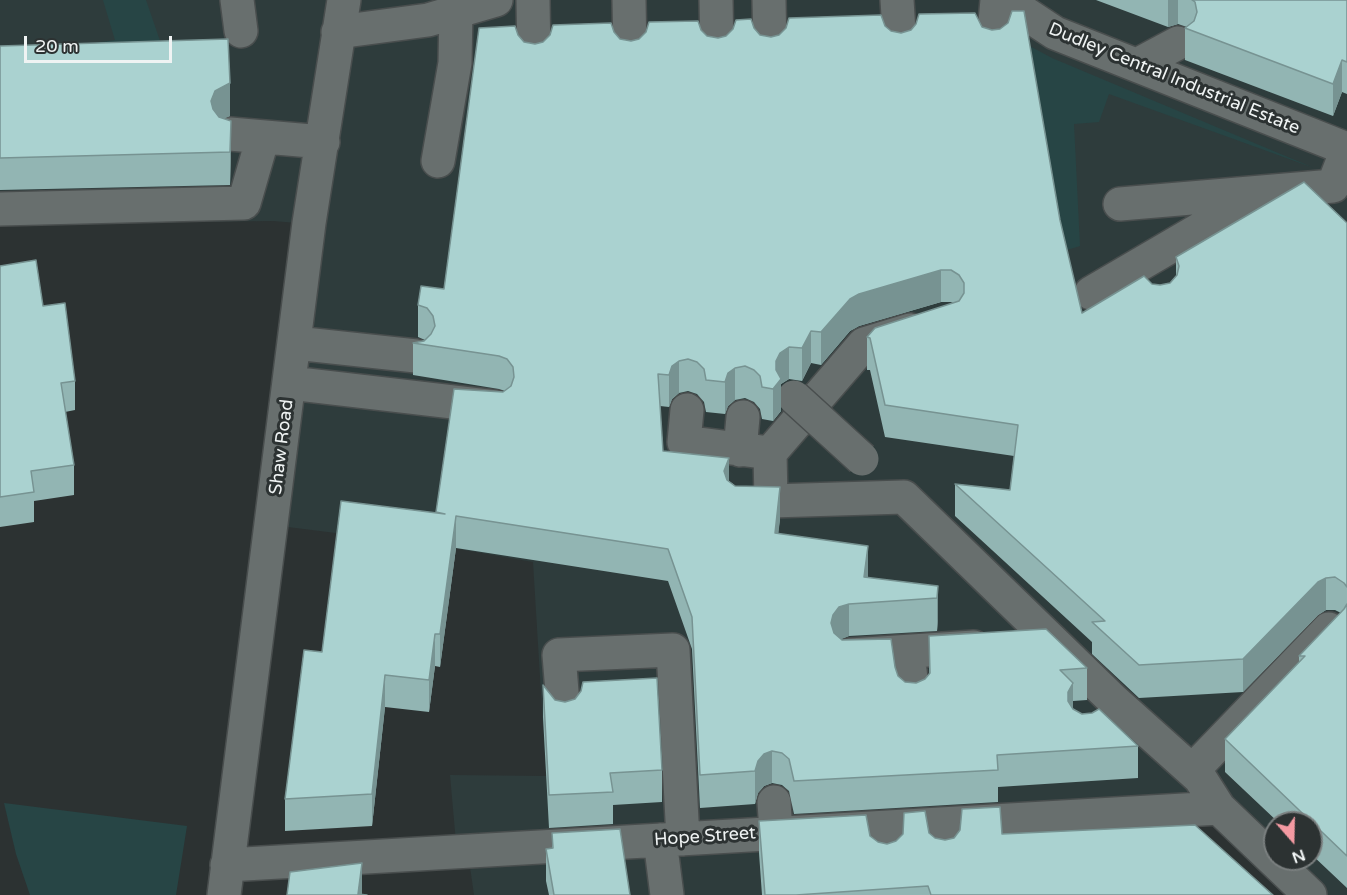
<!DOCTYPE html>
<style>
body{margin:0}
#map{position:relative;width:1347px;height:895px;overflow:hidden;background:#2c3232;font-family:"Varela Round",sans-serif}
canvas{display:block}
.north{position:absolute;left:1263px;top:811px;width:60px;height:60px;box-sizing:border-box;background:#2c3232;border:2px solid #7a7f7f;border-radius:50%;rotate:160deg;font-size:16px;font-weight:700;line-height:24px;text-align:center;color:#eff3f3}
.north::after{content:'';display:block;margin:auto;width:21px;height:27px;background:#f49aa2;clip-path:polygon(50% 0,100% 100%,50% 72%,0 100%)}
.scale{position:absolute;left:24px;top:36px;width:148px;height:27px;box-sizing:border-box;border:3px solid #eff3f3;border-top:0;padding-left:8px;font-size:18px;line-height:21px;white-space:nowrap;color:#eff3f3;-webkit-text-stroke:4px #2c3232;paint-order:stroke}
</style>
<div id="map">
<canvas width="1347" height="895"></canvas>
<div class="north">N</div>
<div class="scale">20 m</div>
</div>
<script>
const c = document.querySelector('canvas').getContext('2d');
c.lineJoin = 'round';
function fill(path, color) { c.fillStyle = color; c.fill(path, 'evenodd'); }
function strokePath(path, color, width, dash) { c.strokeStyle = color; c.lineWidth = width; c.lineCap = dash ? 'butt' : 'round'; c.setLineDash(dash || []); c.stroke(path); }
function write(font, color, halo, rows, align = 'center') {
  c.font = font + ' "Varela Round",sans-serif'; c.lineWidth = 6; c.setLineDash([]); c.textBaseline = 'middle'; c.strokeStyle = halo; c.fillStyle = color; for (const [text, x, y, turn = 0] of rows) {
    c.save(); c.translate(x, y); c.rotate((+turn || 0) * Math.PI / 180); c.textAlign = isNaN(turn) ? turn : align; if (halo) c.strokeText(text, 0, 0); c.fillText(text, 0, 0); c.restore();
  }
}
const built = new Path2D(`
 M0,0H1347V895H1310L1219,808L1004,895H474L468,853L457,854L450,775L546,776L533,562L447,547L272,525L309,224L273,221L0,224ZM1275,823H1311V859H1275Z`);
const green = new Path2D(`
 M103,0H146L169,67L0,57L115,40Z
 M1024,43L1052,58L1314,168L1109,94L1099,122L1074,124L1080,246L1060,252Z
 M4,803L187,826L176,895H30L16,854Z`);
const minor = new Path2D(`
 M237,0L241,31
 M533,0L534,58
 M629,0L630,55
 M716,0L717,52
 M769,0L770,51
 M897,0L900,47
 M1005,0L1055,33L1347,149
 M338,32L428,20L496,0
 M993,44L997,0
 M1137,65L1178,43
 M230,134L323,142
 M438,161L455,63L456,11
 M1120,204L1333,186L1347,150
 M0,209L244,203L263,137
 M1091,293L1255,197
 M910,330L864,344L770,453L771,501L904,497L1113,700L1200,778L1219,808L1310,895
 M295,343L416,356
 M290,383L496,407
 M687,410L684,442L770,453
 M740,450L743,417
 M908,652L913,697
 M850,655L974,647
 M564,716L559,655L673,650L683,839
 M1192,771L1329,629
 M774,802L776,832
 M660,840L667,895
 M227,865L1219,808
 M224,895L309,223L344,0`);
const minorBridge = new Path2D(`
 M794,397L862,459`);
const wall = new Path2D(`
 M1096,0H1347V94L1342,92L1333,116L1185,60V28L1187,27L1178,24L1168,27Z
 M885,26L1060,220L1082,313L1152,284L1160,285L1170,283L1176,276V257L1347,223V888L1311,854V823H1279L1225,772V739L1299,662V656L1341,613L1335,610H1326L1318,615L1243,692L1139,698L1092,654V642L955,516V484L1010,490L1014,456L885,437L870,370H867V337L953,303L951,302H941L859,326L850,331L821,365L811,363L802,381L789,379L781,384V411L773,421L762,419L760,409L754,402L745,398L735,400L728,406L725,414L706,412L704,402L697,394L688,391L679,393L672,399L669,407L660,406L663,451L729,481L780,519L778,533L868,578L938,586V619L937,631L849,636L841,639L895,667L898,676L905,682L916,683L925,679L929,674V636L1087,668V700L1073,701V709L1138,746V778L998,787V802L794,814L789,791L782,785L772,783L764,786L758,793L755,804L700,808L692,649L668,581L456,548L440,667L435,666L429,712L385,707L372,826L285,831V799L322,652L436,513L503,392L505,391L499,389L413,375V343L425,340L418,337V305L444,289L518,35L524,42L535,44L614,32L620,39L631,41L701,30L707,36L718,38L754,28L760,35L771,37Z
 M0,46L230,116L224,118L231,153L230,185L0,190Z
 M0,266L43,306L75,381V410L65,412L74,465V495L34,501V522L0,527Z
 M543,685L555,700L662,770V802L613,805V824L549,828L543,717Z
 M759,821L870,836L878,842L887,844L929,833L935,838L945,840L1002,834L1273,895H762L759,853Z
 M552,833L630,895H549L546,881V849L552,848Z`);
const shadedWall = new Path2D(`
 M1168,0H1178V24L1168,27Z
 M1342,60V92L1333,116V84Z
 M230,83V116L215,123L211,101L215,91Z
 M231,121V153L230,185V152Z
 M941,270V302L859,326L850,331L821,365V332L850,299L859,294Z
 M811,331V363L802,381V348Z
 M789,347V379L781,384V411L773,421V389L776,361L780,353Z
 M679,361V393L672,399L669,407V375L672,366Z
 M735,368V400L728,406L725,414V382L728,373Z
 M729,458V490L724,471Z
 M780,487V519L775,565V533Z
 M456,516V548L440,667V634Z
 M868,546V578L864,577Z
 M1326,578V610L1318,615L1243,692V659L1318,582Z
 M938,586V619L937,631V598Z
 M849,604V636L839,640L833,647L831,623L833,615L839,607Z
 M435,634V666L429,712V680Z
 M385,675V707L372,826V794Z
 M1073,683V715L1068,724V692Z
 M772,751V783L764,786L758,793L755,804V771L758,761L764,754Z
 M362,863V895H358Z`);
const building = new Path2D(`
 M1192,0H1347V62L1342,60L1333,84L1185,28L1194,21L1197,12L1195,2Z
 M1012,11H1024L1060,220L1082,313L1144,276L1152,284L1160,285L1170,283L1177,275L1179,266L1176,257L1304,182L1347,223V587L1344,583L1335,577L1326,578L1318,582L1243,659L1139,665L1092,622L1105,621L955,484L1010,490L1018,425L885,405L870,338L867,337L875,328L959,301L964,293V283L959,275L951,270H941L859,294L850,299L821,332L811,331L802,348L789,347L780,353L776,361V370L781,379L773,389L762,387L760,376L754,370L745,366L735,368L728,373L725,382L706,380L704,369L697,362L688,359L679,361L672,366L669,375L658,374L663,451L729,458L724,471L727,480L735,486L780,487L775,533L868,546L864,577L938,586L937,598L849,604L839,607L833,615L831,623L834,633L842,640L891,639L895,667L898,676L905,682L916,683L925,679L930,673L929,636L1046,629L1087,668L1060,670L1073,683L1068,692V701L1073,709L1082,714L1092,713L1099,709L1138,746L997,755L998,770L794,781L789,759L782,753L772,751L764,754L758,761L755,771L700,775L692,617L668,549L456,516L440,634H435L429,680L385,675L372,794L285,799L304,650L322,652L341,501L445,514L436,512L454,389L503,392L511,386L514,377L513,367L507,359L499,356L413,343L424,341L431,334L435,326L433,316L427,308L418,305L421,286L444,289L479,28L515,26L518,35L524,42L535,44L543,42L550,35L553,25L611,23L614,32L620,39L631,41L639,39L646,32L649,22L698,21L701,30L707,36L718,38L726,36L733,29L736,20L751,19L754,28L760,35L771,37L779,35L786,28L789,18L881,15L885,26L891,31L901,33L911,30L916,24L919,14L975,13L982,27L992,30L1000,29L1008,23Z
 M228,39L230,83L215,91L211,101L213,109L219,117L231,121L230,152L0,158V46Z
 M36,260L43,306L65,303L75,381L61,383L74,465L31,471L34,492L0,497V266Z
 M1347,604V856L1225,739L1305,656H1299L1344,609Z
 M657,678L662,770L610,773L613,792L549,795L543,685L555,700L565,702L575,699L581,691L583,682Z
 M1000,807L1002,834L1195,825L1273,895H931L928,886L796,895H765L759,821L866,815L870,836L878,842L887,844L896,841L903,834L904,813L925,811L929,833L935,838L945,840L954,838L960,830L962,809Z
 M620,829L630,895H554L546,849L553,848L552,833Z
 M362,863L358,894L367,895H287L290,872Z`);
const streetNames = [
 ["Dudley Central Industrial Estate",1174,79,22],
 ["Shaw Road",282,447,-83],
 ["Hope Street",705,837,-4]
];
fill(built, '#2e3c3c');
fill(green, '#274545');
strokePath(minor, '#494e4e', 36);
strokePath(minor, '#686f6e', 33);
strokePath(minorBridge, '#494e4e', 36, []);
strokePath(minorBridge, '#686f6e', 33);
fill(wall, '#92b5b3');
fill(shadedWall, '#779392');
fill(building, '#aad2d0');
strokePath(building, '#779392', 1.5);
write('18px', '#eff3f3', '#2c3232', streetNames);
</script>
